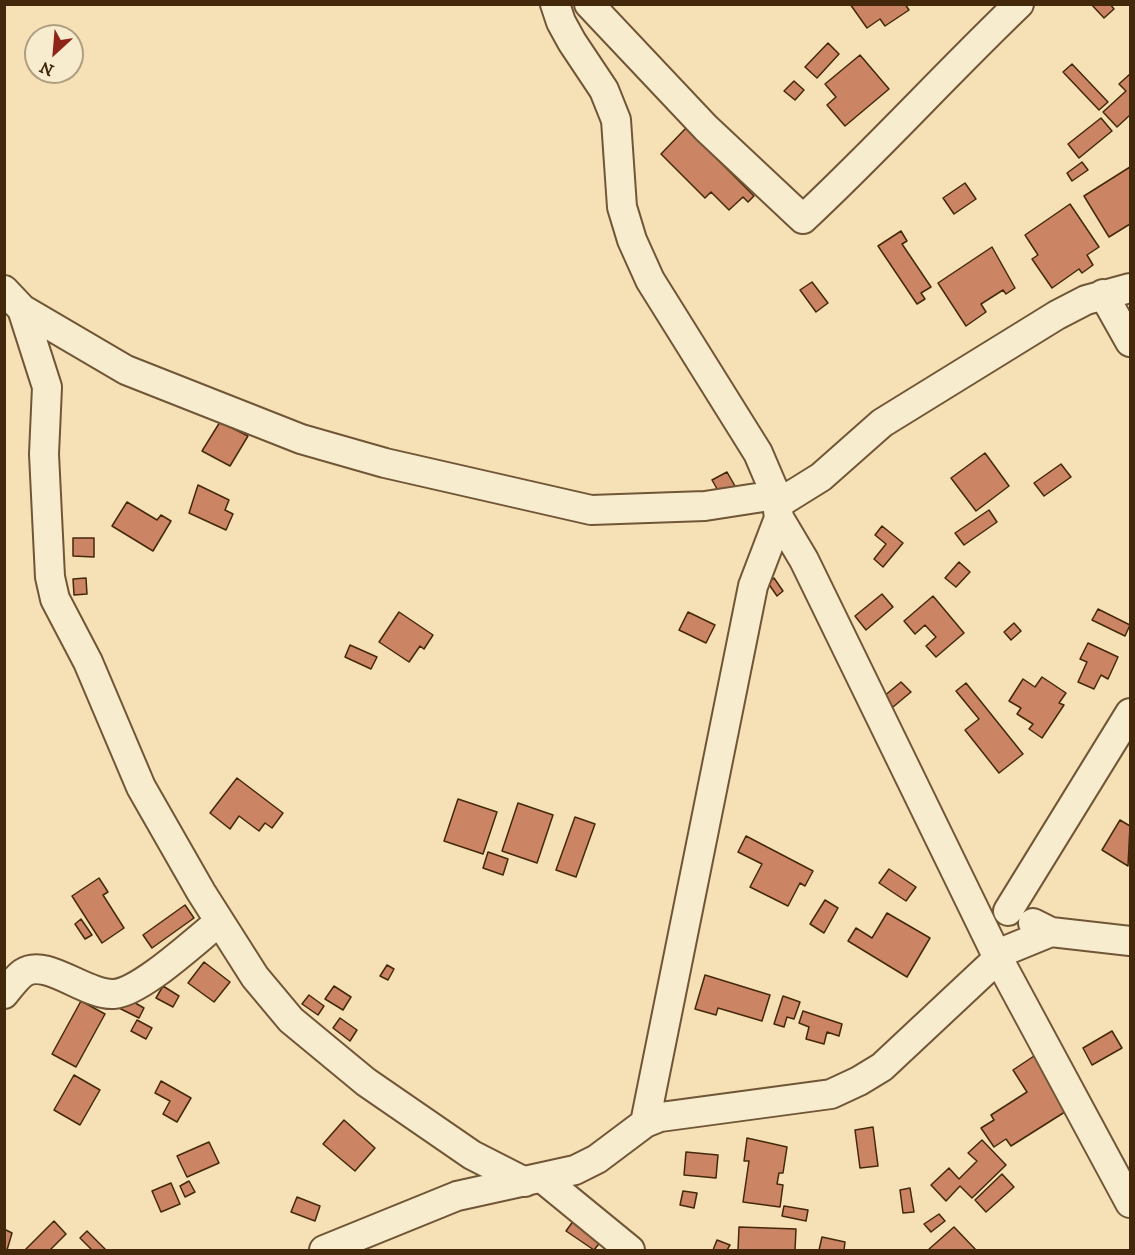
<!DOCTYPE html>
<style>
body{margin:0}
#map{position:relative;width:1135px;height:1255px;overflow:hidden;background:#f5e1b5;font-family:"IM FELL DW Pica",serif}
canvas{display:block}
.frame{position:absolute;inset:0;border:6px solid #44280b;pointer-events:none}
.north{position:absolute;left:24px;top:24px;width:60px;height:60px;box-sizing:border-box;background:#f8eccf;border:2px solid #b09e81;border-radius:50%;rotate:206deg;font-size:16px;font-weight:700;line-height:24px;text-align:center;color:#44280b}
.north::after{content:'';display:block;margin:auto;width:21px;height:27px;background:#8f2418;clip-path:polygon(50% 0,100% 100%,50% 72%,0 100%)}
</style>
<div id="map">
<canvas width="1135" height="1255"></canvas>
<div class="frame"></div>
<div class="north">N</div>
</div>
<script>
const c = document.querySelector('canvas').getContext('2d');
c.lineJoin = 'round';
function fill(path, color) { c.fillStyle = color; c.fill(path, 'evenodd'); }
function strokePath(path, color, width, dash) { c.strokeStyle = color; c.lineWidth = width; c.lineCap = dash ? 'butt' : 'round'; c.setLineDash(dash || []); c.stroke(path); }
const building = new Path2D(`
 M850,4H905L909,10L885,26L880,19L867,28Z
 M1091,4H1110L1114,9L1104,18Z
 M828,43L839,54L817,78L805,67Z
 M860,55L889,89L845,126L827,105L836,97L825,84Z
 M1072,64L1108,102L1099,110L1063,72Z
 M1130,74V115L1117,127L1103,112L1126,91L1119,84Z
 M794,81L804,90L795,100L784,91Z
 M1101,118L1112,131L1079,158L1068,144Z
 M686,128L754,196L748,202L743,197L729,210L711,192L705,198L661,154Z
 M1082,162L1088,170L1072,181L1067,173Z
 M1130,167V224L1109,237L1084,196Z
 M965,183L976,199L954,214L943,198Z
 M1070,204L1099,247L1087,255L1093,265L1082,273L1079,269L1052,288L1032,259L1038,255L1025,235Z
 M901,231L907,241L902,244L931,287L921,293L925,299L917,304L878,246Z
 M992,247L1015,288L1006,294L1003,290L981,304L986,312L966,326L938,283Z
 M812,282L828,303L816,312L800,290Z
 M220,422L248,436L230,466L202,451Z
 M985,453L1009,486L976,511L951,478Z
 M1061,464L1071,477L1044,496L1034,483Z
 M727,472L735,486L720,494L712,480Z
 M198,485L229,500L225,510L233,514L226,530L189,513Z
 M127,502L157,520L161,515L171,521L153,551L112,526Z
 M989,510L997,522L964,545L955,533Z
 M882,526L903,543L883,567L874,559L886,544L875,535Z
 M73,538H94V557L73,556Z
 M959,562L970,572L956,587L945,578Z
 M86,578L87,594L74,595L73,579Z
 M774,578L783,591L777,596L768,583Z
 M882,594L893,607L866,630L855,616Z
 M933,596L964,633L936,657L926,646L936,637L925,625L915,634L904,621Z
 M1098,609L1130,625L1125,636L1092,620Z
 M399,612L433,635L424,649L420,646L409,662L379,642Z
 M688,612L715,625L706,643L679,630Z
 M1014,623L1021,631L1011,640L1004,632Z
 M1088,643L1118,657L1108,679L1101,675L1094,689L1078,682L1087,662L1080,659Z
 M350,645L377,657L371,669L345,657Z
 M1042,677L1066,693L1059,703L1064,705L1042,738L1029,729L1033,724L1017,714L1021,708L1009,701L1023,679L1035,687Z
 M901,682L911,692L893,707L883,697Z
 M966,683L1023,754L999,773L965,730L979,719L956,691Z
 M237,778L283,813L272,828L265,823L259,831L239,816L230,829L210,813Z
 M458,799L497,812L483,854L444,841Z
 M518,803L553,815L537,863L502,851Z
 M575,817L595,824L576,877L556,870Z
 M1120,820L1130,826L1128,866L1102,850Z
 M746,836L813,871L805,886L800,883L788,906L750,887L762,864L738,852Z
 M488,852L508,859L503,875L483,868Z
 M889,869L916,887L906,901L879,883Z
 M99,878L108,892L103,895L124,928L102,943L72,896Z
 M825,900L838,908L824,933L810,924Z
 M185,905L194,918L152,948L143,935Z
 M887,913L930,938L907,977L848,941L856,928L872,938Z
 M81,919L92,935L85,939L75,924Z
 M204,962L230,982L214,1002L188,983Z
 M387,965L394,969L388,980L380,976Z
 M705,975L770,995L762,1021L718,1008L716,1015L695,1009Z
 M163,986L179,996L173,1007L156,998Z
 M334,986L351,997L343,1010L325,999Z
 M309,995L324,1006L318,1015L302,1004Z
 M123,996L144,1008L139,1018L117,1007Z
 M783,996L800,1002L794,1019L787,1017L784,1027L774,1024Z
 M81,1001L105,1014L76,1067L52,1054Z
 M803,1011L842,1024L839,1036L827,1032L824,1044L806,1039L809,1027L799,1023Z
 M340,1018L357,1030L350,1041L333,1028Z
 M137,1020L152,1028L146,1039L131,1031Z
 M1112,1031L1122,1048L1092,1065L1083,1048Z
 M1034,1056L1068,1110L1011,1146L1006,1139L994,1147L981,1128L994,1120L991,1115L1027,1092L1013,1070Z
 M74,1075L100,1090L80,1125L54,1110Z
 M161,1081L191,1098L177,1122L163,1114L170,1101L155,1093Z
 M344,1120L375,1148L355,1171L323,1144Z
 M873,1127L878,1166L860,1168L855,1130Z
 M747,1138L787,1147L783,1173H779L777,1184L783,1185L780,1207L743,1202L749,1161H744Z
 M982,1140L1006,1165L972,1198L960,1186L946,1201L931,1185L949,1168L959,1179L977,1161L968,1153Z
 M209,1142L219,1163L187,1177L177,1156Z
 M686,1152L718,1155L716,1178L684,1175Z
 M1002,1174L1014,1187L986,1212L975,1200Z
 M189,1181L195,1192L185,1197L180,1186Z
 M171,1183L180,1204L161,1212L152,1191Z
 M910,1188L914,1212L903,1213L900,1190Z
 M683,1191L697,1193L694,1208L680,1205Z
 M297,1197L320,1206L315,1221L291,1212Z
 M784,1206L808,1210L806,1221L782,1216Z
 M939,1214L945,1221L931,1232L924,1224Z
 M574,1220L602,1240L594,1250L566,1231Z
 M54,1221L66,1234L50,1250H25Z
 M739,1227L796,1229L795,1250H738Z
 M954,1227L976,1250H928Z
 M4,1229L12,1233L7,1250H4Z
 M87,1231L106,1250H92L80,1238Z
 M822,1237L845,1242L844,1250H819Z
 M717,1240L730,1245L727,1250H713Z`);
const minor = new Path2D(`
 M555,4L561,22L572,42L604,90L616,120L622,207L632,240L650,280L758,453L776,495L779,518L804,560L998,958L1130,1203
 M589,4L706,128L803,219C877,150 945,75 1019,4
 M4,290L22,309L47,387L44,454L50,577L55,599L88,662L141,787L201,892L255,977L291,1020L366,1082L472,1155L525,1182
 M1103,294L1130,342
 M22,309L126,370L301,439L385,463L591,510L705,506L776,495L784,500L821,477L882,423L1057,315L1086,300L1130,288
 M1008,911L1130,713
 M1033,923L1051,932L1130,941
 M4,994C10,987 16,978 23,973C46,957 86,996 114,994C141,992 196,940 219,922
 M645,1123L753,586L779,518
 M542,1178L630,1250
 M324,1250L457,1196L575,1170L597,1159L645,1123L660,1117L831,1094L859,1081L882,1067L1007,950L1051,932`);
fill(building, '#cc8564');
strokePath(building, '#44280b', 1.5);
strokePath(minor, '#705636', 32);
strokePath(minor, '#f8eccf', 28);
</script>
